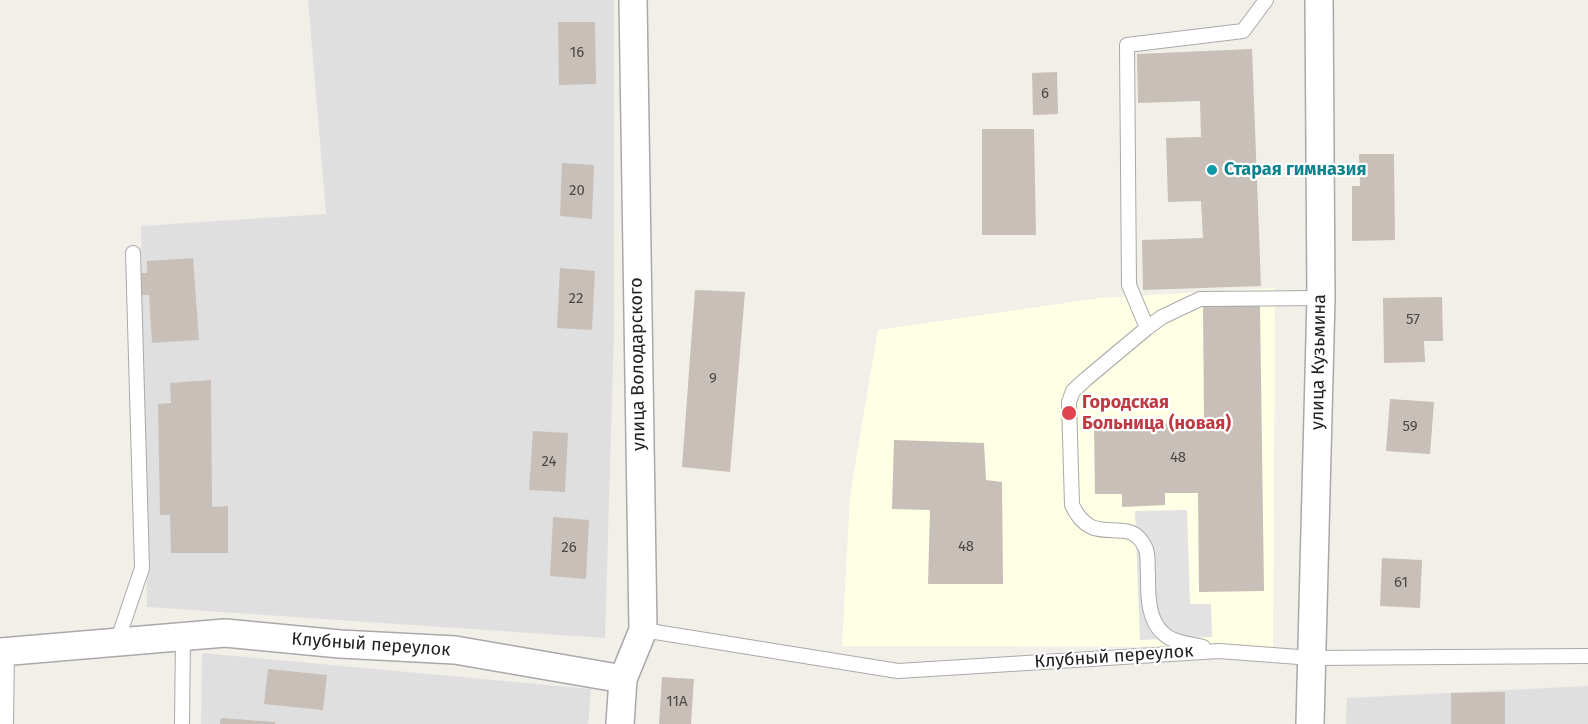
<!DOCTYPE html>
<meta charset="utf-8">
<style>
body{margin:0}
canvas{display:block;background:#f2efe9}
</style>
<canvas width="1588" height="724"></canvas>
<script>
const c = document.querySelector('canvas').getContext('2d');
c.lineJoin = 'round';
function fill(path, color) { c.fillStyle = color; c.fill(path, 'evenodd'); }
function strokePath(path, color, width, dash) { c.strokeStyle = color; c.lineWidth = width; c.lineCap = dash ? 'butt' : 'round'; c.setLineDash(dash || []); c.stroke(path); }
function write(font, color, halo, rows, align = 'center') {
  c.font = font + ' "Fira Sans",sans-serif'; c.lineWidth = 4.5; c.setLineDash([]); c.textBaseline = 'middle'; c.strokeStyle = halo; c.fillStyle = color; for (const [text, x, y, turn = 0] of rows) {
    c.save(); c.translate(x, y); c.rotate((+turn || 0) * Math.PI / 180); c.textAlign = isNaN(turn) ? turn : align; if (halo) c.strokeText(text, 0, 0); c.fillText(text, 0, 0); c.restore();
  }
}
const residential = new Path2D(`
 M308,0H614V331L605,638L147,607L141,226L326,214Z
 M202,653L591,689L588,724H201Z
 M1588,686V724H1346L1347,698Z`);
const education = new Path2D(`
 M1275,288L1273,647L842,646L850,496L878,330L1100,298Z`);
const parking = new Path2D(`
 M1187,510L1190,604H1211L1212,637L1140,640L1135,511Z`);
const building = new Path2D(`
 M558,22H595L596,84L559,85Z
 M1252,49L1261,286L1143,290L1142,240L1203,238L1201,201L1168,202L1166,138L1201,137L1200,101L1138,103L1137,54Z
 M1057,72L1058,114L1033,115L1032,73Z
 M982,129H1034L1036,235H982Z
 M1359,154H1394L1395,240L1352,241V186H1360Z
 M562,163L594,165L592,219L560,216Z
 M193,258L199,340L152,343L149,295H141L140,273H147V261Z
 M560,268L595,271L592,330L557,328Z
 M695,290L745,292L730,472L682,467Z
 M1442,297L1443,341H1424L1425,362L1384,363L1383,298Z
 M1260,305L1264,591L1199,592L1198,493H1165V505L1122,507V494H1095L1094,424L1204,423L1203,306Z
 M211,380L212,507L228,506V553H171L170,515H160L158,404L171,403L170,383Z
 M1390,399L1434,402L1430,454L1386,451Z
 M533,431L568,433L565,492L529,490Z
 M894,440L984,443L986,480L1002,482L1003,584H928L930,510L892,509Z
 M553,517L589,520L586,579L550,576Z
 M1382,558L1422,560L1420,608L1380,606Z
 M268,669L327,675L323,710L264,704Z
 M662,677L694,679L691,724H659Z
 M1505,692V724H1451V693Z
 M221,718L275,722V724H220Z`);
const service = new Path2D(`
 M1147,328L1129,285L1127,45L1243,31L1266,0
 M643,630L898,671L1219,651L1312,658L1588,656
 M117,642L142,568L133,253
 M1203,647C1190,644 1174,643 1164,634C1147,620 1148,593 1148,574C1147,566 1149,554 1145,547C1127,511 1094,552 1072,505L1069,402L1073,391L1086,379L1147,328L1162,317L1200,299L1321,298
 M6,724L7,652
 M182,724L183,636`);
const minor = new Path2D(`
 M0,652L225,633L340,644L455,650L623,679
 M620,724L623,679L643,630L633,0
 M1310,724L1321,298L1319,0`);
const markers = [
 [1212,170,6,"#0f9aa8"],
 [1069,413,8,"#e0444e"]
];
const numberNames = [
 ["16",577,53],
 ["6",1045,94],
 ["20",577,191],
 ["22",576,299],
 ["57",1413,320],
 ["9",713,379],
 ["59",1410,427],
 ["48",1178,458],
 ["24",549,462],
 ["48",966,547],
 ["26",569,548],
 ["61",1401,583],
 ["11А",677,702]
];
const cultureNames = [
 ["Старая гимназия",1224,170]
];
const streetNames = [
 ["улица Кузьмина",1319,362,-89],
 ["улица Володарского",638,364,-91],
 ["Клубный переулок",371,645,4],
 ["Клубный переулок",1114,657,-4]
];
const healthNames = [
 ["Городская",1082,403],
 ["Больница (новая)",1082,424]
];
fill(residential, '#e0dfdf');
fill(education, '#ffffe5');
fill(parking, '#e2e2e2');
fill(building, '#c7bfb8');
strokePath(service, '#a9a9a9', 16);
strokePath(minor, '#a9a9a9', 30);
strokePath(service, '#fff', 14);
strokePath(minor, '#fff', 27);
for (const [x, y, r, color] of markers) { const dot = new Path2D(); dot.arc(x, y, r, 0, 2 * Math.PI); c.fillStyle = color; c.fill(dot); strokePath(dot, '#fff', 2); }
write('15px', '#4b4948', null, numberNames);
write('bold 18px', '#0d838f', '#fff', cultureNames, 'left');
write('18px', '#222', '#fff', streetNames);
write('bold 18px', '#be3a42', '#fff', healthNames, 'left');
</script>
